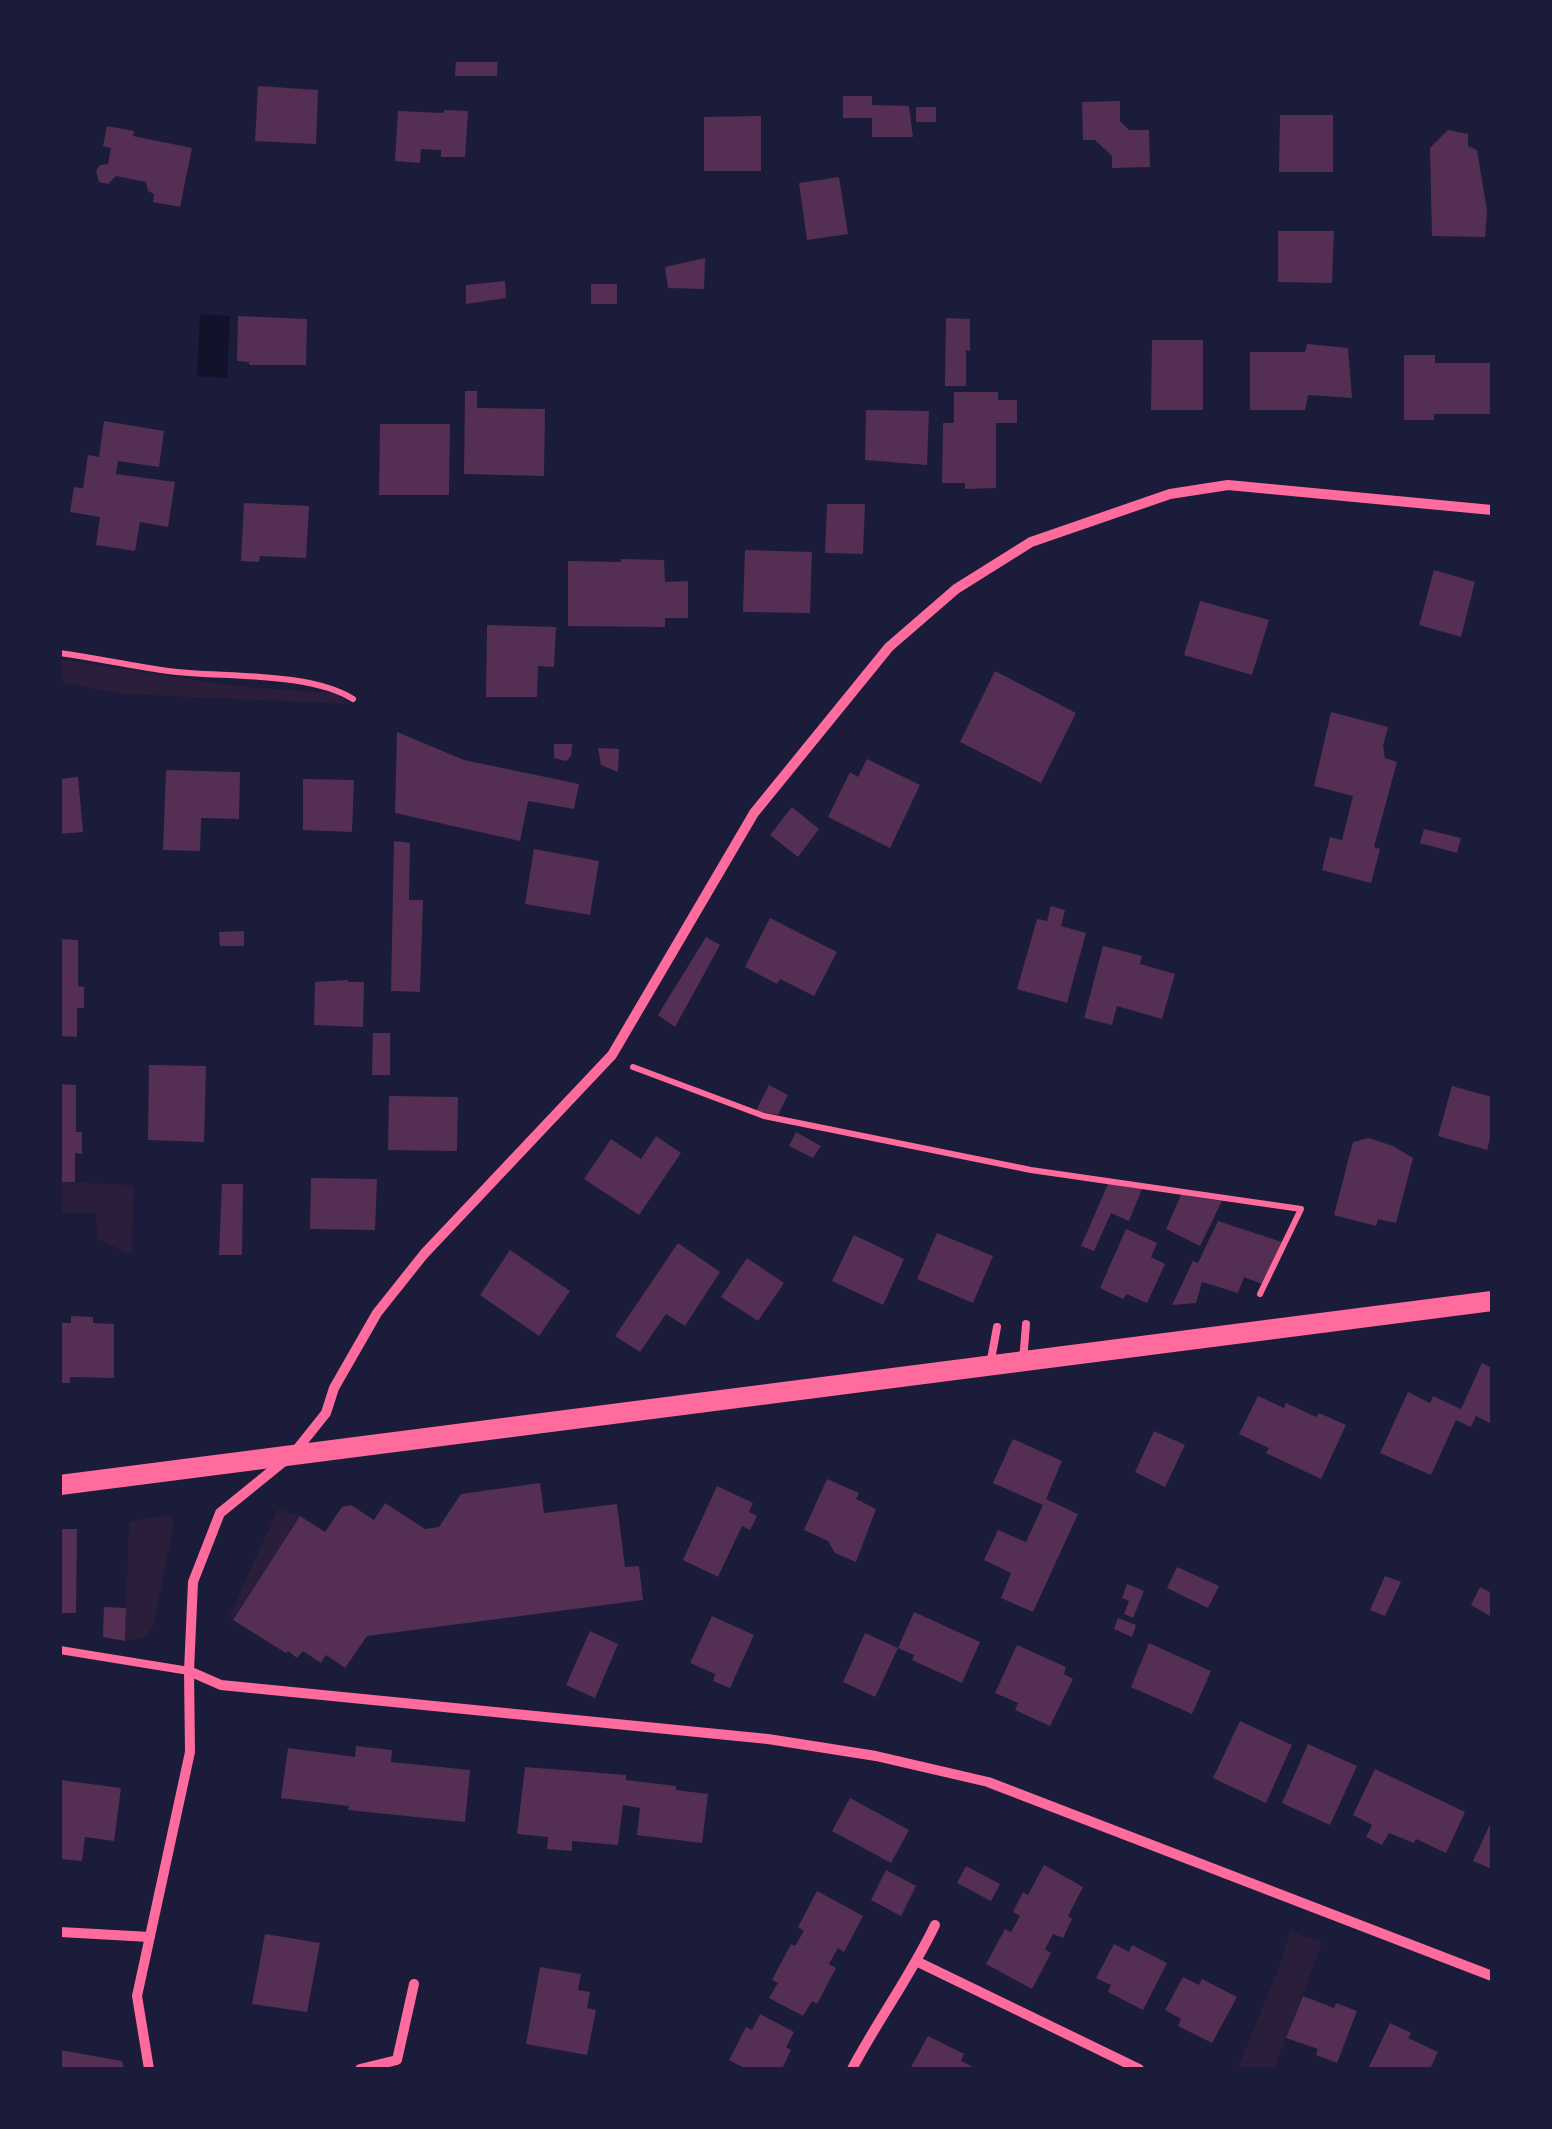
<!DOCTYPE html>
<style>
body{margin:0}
#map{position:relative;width:1552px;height:2129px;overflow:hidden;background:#1b1b3a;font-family:"PT Sans Narrow",sans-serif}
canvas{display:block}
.frame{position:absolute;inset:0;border:62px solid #1b1b3a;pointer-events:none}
</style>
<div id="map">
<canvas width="1552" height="2129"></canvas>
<div class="frame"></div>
</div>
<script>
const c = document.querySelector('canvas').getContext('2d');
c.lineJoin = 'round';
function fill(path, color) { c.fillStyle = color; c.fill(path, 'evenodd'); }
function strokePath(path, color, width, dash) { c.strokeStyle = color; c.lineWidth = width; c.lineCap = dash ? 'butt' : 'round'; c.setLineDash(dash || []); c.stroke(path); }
const green = new Path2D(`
 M60,659L235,686L335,693L346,700L345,704L125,694L60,682Z
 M60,1182L134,1185L132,1255L97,1239L96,1213H60Z
 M278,1509L300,1516L233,1619L229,1617Z
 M168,1515L174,1522L153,1628L143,1637L125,1641L129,1522Z
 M1290,1931L1322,1943L1274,2069H1237L1279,1968Z`);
const water = new Path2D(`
 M200,314L230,316L227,378L197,376Z`);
const building = new Path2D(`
 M456,60H498L497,76H455Z
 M258,86L318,90L316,144L255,141Z
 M843,96H872V105L909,106L913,137H872V118H843Z
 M1120,101V121L1129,130H1149L1150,167L1112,168V156L1095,140H1083L1082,102Z
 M916,107H936V122H916Z
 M444,110L468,111L465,157H441V150L421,149L420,163L395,161L398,111L443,113Z
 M1280,115H1333V172H1279Z
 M761,116V171H704V117Z
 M107,126L134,131L133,136L192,148L180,207L153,202L154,194L148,191L146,182L116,176L108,184L99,182L96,171L100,165L108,164L111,148L103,146Z
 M1448,130L1468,134V146L1477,150L1487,210L1485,237L1432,236L1430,148Z
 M839,177L848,234L807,240L799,183Z
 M1278,231H1334L1332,283L1278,282Z
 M705,258L704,289L668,288L665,267Z
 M505,281L506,298L466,304V285Z
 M591,284H617V304H591Z
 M238,316L307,319L306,365H249V362L237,361Z
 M946,318L970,319V351L966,350V386H945Z
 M1152,340H1203V410H1151Z
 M1307,344L1348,348L1352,398L1308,395L1305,410H1250V352H1305Z
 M1404,355H1435V363H1492V414H1434V420H1404Z
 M465,391H477V408L545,409L544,476L464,474Z
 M954,392H998V400H1017V423H996V488L965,489V483H942L943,423H954Z
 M866,410L929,411L927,465L865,460Z
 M104,421L164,431L159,467L118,461L116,474L175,482L168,527L140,522L135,551L96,545L100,517L70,512L74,487L83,488L88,455L99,457Z
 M380,424H450L449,495H379Z
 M244,503L309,506L306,558L260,556L259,562L241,561Z
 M827,504H865L863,554L825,553Z
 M745,550L812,552L810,613L743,612Z
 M621,559L664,560L665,582L688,581V618H665V627L568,626V561L621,562Z
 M1434,570L1475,582L1461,637L1419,625Z
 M1200,601L1269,620L1252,675L1184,655Z
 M487,625L556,627L554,667L538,666L537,697H486Z
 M995,671L1076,713L1041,783L960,742Z
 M1331,712L1388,727L1383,746L1385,758L1397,762L1374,847L1380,849L1371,883L1322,870L1330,837L1342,840L1353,796L1314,786Z
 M397,732L464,760L579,784L574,809L528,801L520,841L395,813Z
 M554,744H572L571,756L566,761L554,758Z
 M598,748L619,749L618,772L601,765Z
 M867,759L920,785L890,848L828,817L850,772L858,777Z
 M166,770L240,772L239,819L201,818L200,851L163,850Z
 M78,777L83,832L60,834V779Z
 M303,779L354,780L352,832L303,830Z
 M792,807L819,829L798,857L770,835Z
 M1424,829L1461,838L1457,853L1420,843Z
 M394,841L410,843L409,900H423L420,992L391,991Z
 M534,849L599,861L590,915L525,904Z
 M1051,906L1065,910L1061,926L1086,933L1067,1003L1017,989L1037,919L1047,921Z
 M770,918L837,952L814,996L780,979L777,984L745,967Z
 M244,931V946H220L219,932Z
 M706,937L720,945L675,1027L658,1015Z
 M60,939L78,940V986L84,987V1008H77V1037L60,1036Z
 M1103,946L1142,956L1140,964L1175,974L1162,1019L1117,1006L1112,1025L1084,1018Z
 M348,980V982H364L363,1027L314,1025L315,982Z
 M373,1033H390V1075H372Z
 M149,1065L206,1066L204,1142L148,1140Z
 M60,1084L76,1085V1132H82V1154L75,1153V1182H60Z
 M769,1085L788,1095L778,1115L756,1111Z
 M1452,1086L1492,1097V1131L1487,1150L1438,1136Z
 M389,1096L458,1097L457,1151L388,1150Z
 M796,1132L821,1146L813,1158L789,1146Z
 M656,1136L681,1153L639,1215L584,1179L611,1139L641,1159Z
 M1369,1138L1393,1146L1413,1158L1396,1223L1378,1219L1376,1226L1334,1215L1353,1142Z
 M311,1178L377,1179L375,1230L310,1229Z
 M222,1184H243L242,1255H219Z
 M1108,1184L1142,1189L1129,1221L1111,1213L1094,1251L1081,1246Z
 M1181,1195L1222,1201L1200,1246L1166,1229Z
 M1218,1221L1282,1242L1262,1284L1244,1277L1238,1293L1202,1282L1196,1303L1172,1305L1193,1261L1198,1263Z
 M1126,1229L1157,1243L1151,1257L1165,1264L1147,1303L1127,1294L1123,1299L1100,1288Z
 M937,1233L993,1256L973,1303L917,1279Z
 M854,1235L904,1259L883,1305L832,1281Z
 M678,1243L720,1272L685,1326L666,1314L640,1352L615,1336Z
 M510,1250L570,1291L539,1336L480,1295Z
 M747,1258L784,1283L758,1321L721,1297Z
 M71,1316L93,1317V1323L114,1324V1378L70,1377V1383H60V1323H71Z
 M1482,1363L1492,1368V1424L1476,1416L1471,1427L1456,1420L1431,1475L1380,1453L1408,1392L1430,1403L1433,1396L1461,1409Z
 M1258,1396L1284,1408L1286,1403L1316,1417L1319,1413L1346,1425L1321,1479L1266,1453L1269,1448L1239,1434Z
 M1154,1431L1185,1445L1165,1487L1135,1472Z
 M1013,1439L1062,1461L1046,1499L1078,1514L1033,1612L1001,1598L1011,1573L984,1560L998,1530L1026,1542L1043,1505L993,1483Z
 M827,1479L859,1493L856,1499L876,1509L856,1562L835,1553L828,1541L804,1530Z
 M540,1483L544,1513L617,1504L625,1567L639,1566L643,1600L367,1636L345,1668L326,1655L321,1663L303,1651L297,1658L288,1651L286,1653L233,1620L300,1516L325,1532L342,1507L351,1505L374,1520L385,1503L425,1529L439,1527L461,1494Z
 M717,1486L753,1503L749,1512L757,1516L750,1530L742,1526L718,1577L683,1560Z
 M60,1529H77L76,1613H60Z
 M1177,1567L1219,1586L1208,1608L1167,1588Z
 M1385,1576L1401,1582L1385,1616L1370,1610Z
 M1127,1584L1144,1591L1133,1618L1124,1614L1129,1601L1122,1598Z
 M1480,1587L1492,1593L1490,1616L1471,1605Z
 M104,1607L126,1608L125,1641L103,1637Z
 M914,1612L980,1642L962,1683L912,1660L914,1655L898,1648L875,1697L843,1682L865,1633L898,1648Z
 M712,1616L754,1635L730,1688L713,1681L715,1674L690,1663Z
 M1118,1618L1136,1625L1132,1637L1114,1629Z
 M590,1631L618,1644L595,1698L566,1685Z
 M1149,1643L1211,1671L1192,1714L1131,1687Z
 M1017,1645L1066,1667L1064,1674L1073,1679L1050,1726L1015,1710L1018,1703L995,1693Z
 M1240,1721L1292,1745L1266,1803L1213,1778Z
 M1308,1744L1357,1766L1330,1825L1282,1803Z
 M356,1746L392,1750L391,1762L470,1770L465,1822L348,1810L349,1806L281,1798L288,1748L355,1757Z
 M525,1767L626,1775V1780L676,1786V1790L708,1794L702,1843L637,1835L640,1808L623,1805L618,1845L572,1841V1851L547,1849L548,1837L517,1834Z
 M1375,1769L1465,1812L1446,1853L1416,1839L1414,1843L1389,1833L1382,1845L1366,1837L1372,1825L1353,1815Z
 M60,1780L121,1788L114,1841L85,1837L82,1861L60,1859Z
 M850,1798L909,1830L891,1863L832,1831Z
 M1492,1820V1869L1473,1861Z
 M1044,1865L1083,1887L1068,1916L1072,1919L1063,1938L1053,1934L1045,1949L1051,1953L1032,1989L986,1964L1005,1929L1011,1932L1020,1916L1013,1912L1023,1892L1028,1895Z
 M966,1866L1000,1884L991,1901L957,1883Z
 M886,1870L916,1886L901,1916L871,1900Z
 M817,1891L863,1916L844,1952L838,1948L829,1964L836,1968L817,2004L812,2001L803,2016L769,1998L778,1983L772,1980L791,1944L795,1946L804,1931L798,1927Z
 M265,1934L320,1943L307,2012L252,2004Z
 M1114,1944L1129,1952L1132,1945L1167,1963L1143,2010L1108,1992L1111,1985L1096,1978Z
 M540,1967L581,1974L578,1990L590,1992L587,2008L596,2010L587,2055L526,2044Z
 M1183,1977L1199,1985L1202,1979L1237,1997L1212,2043L1178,2026L1181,2019L1165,2010Z
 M1303,1996L1334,2008L1336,2003L1357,2011L1337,2063L1316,2055L1318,2049L1286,2038Z
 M760,2014L794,2032L786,2047L791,2050L782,2069H746L729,2060L746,2027L752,2030Z
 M1390,2023L1411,2033L1408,2038L1438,2052L1430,2069H1368Z
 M928,2036L964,2054L961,2061L977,2069H910Z
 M60,2050L122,2061L124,2069H60Z`);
const path = new Path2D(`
 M60,653C96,658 132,666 168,671C221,678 308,671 353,699
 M633,1067L764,1116L1031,1170L1301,1209L1260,1294`);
const service = new Path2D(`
 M1023,1361L1026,1324
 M990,1365L997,1327
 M60,1650L189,1671`);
const minor = new Path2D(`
 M189,1671L221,1685L768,1739L876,1756L988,1782L1492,1976
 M60,1932L150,1937
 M918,1962L1139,2069
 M149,2069L137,1996L190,1752L189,1671L193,1582L220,1513L294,1453L326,1413L334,1388L377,1313L424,1254L612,1055L754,813L889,647L956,589L1031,542L1170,494L1228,485L1492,510
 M360,2069L397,2060L414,1984
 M852,2069C878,2020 911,1975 935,1925`);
const secondary = new Path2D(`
 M60,1485L1492,1301`);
fill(green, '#2a1e3b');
fill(water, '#12122b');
fill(building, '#542f53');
strokePath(path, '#ff6b9d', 6);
strokePath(service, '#ff6b9d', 8);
strokePath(minor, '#ff6b9d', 10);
strokePath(secondary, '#ff6b9d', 20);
</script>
